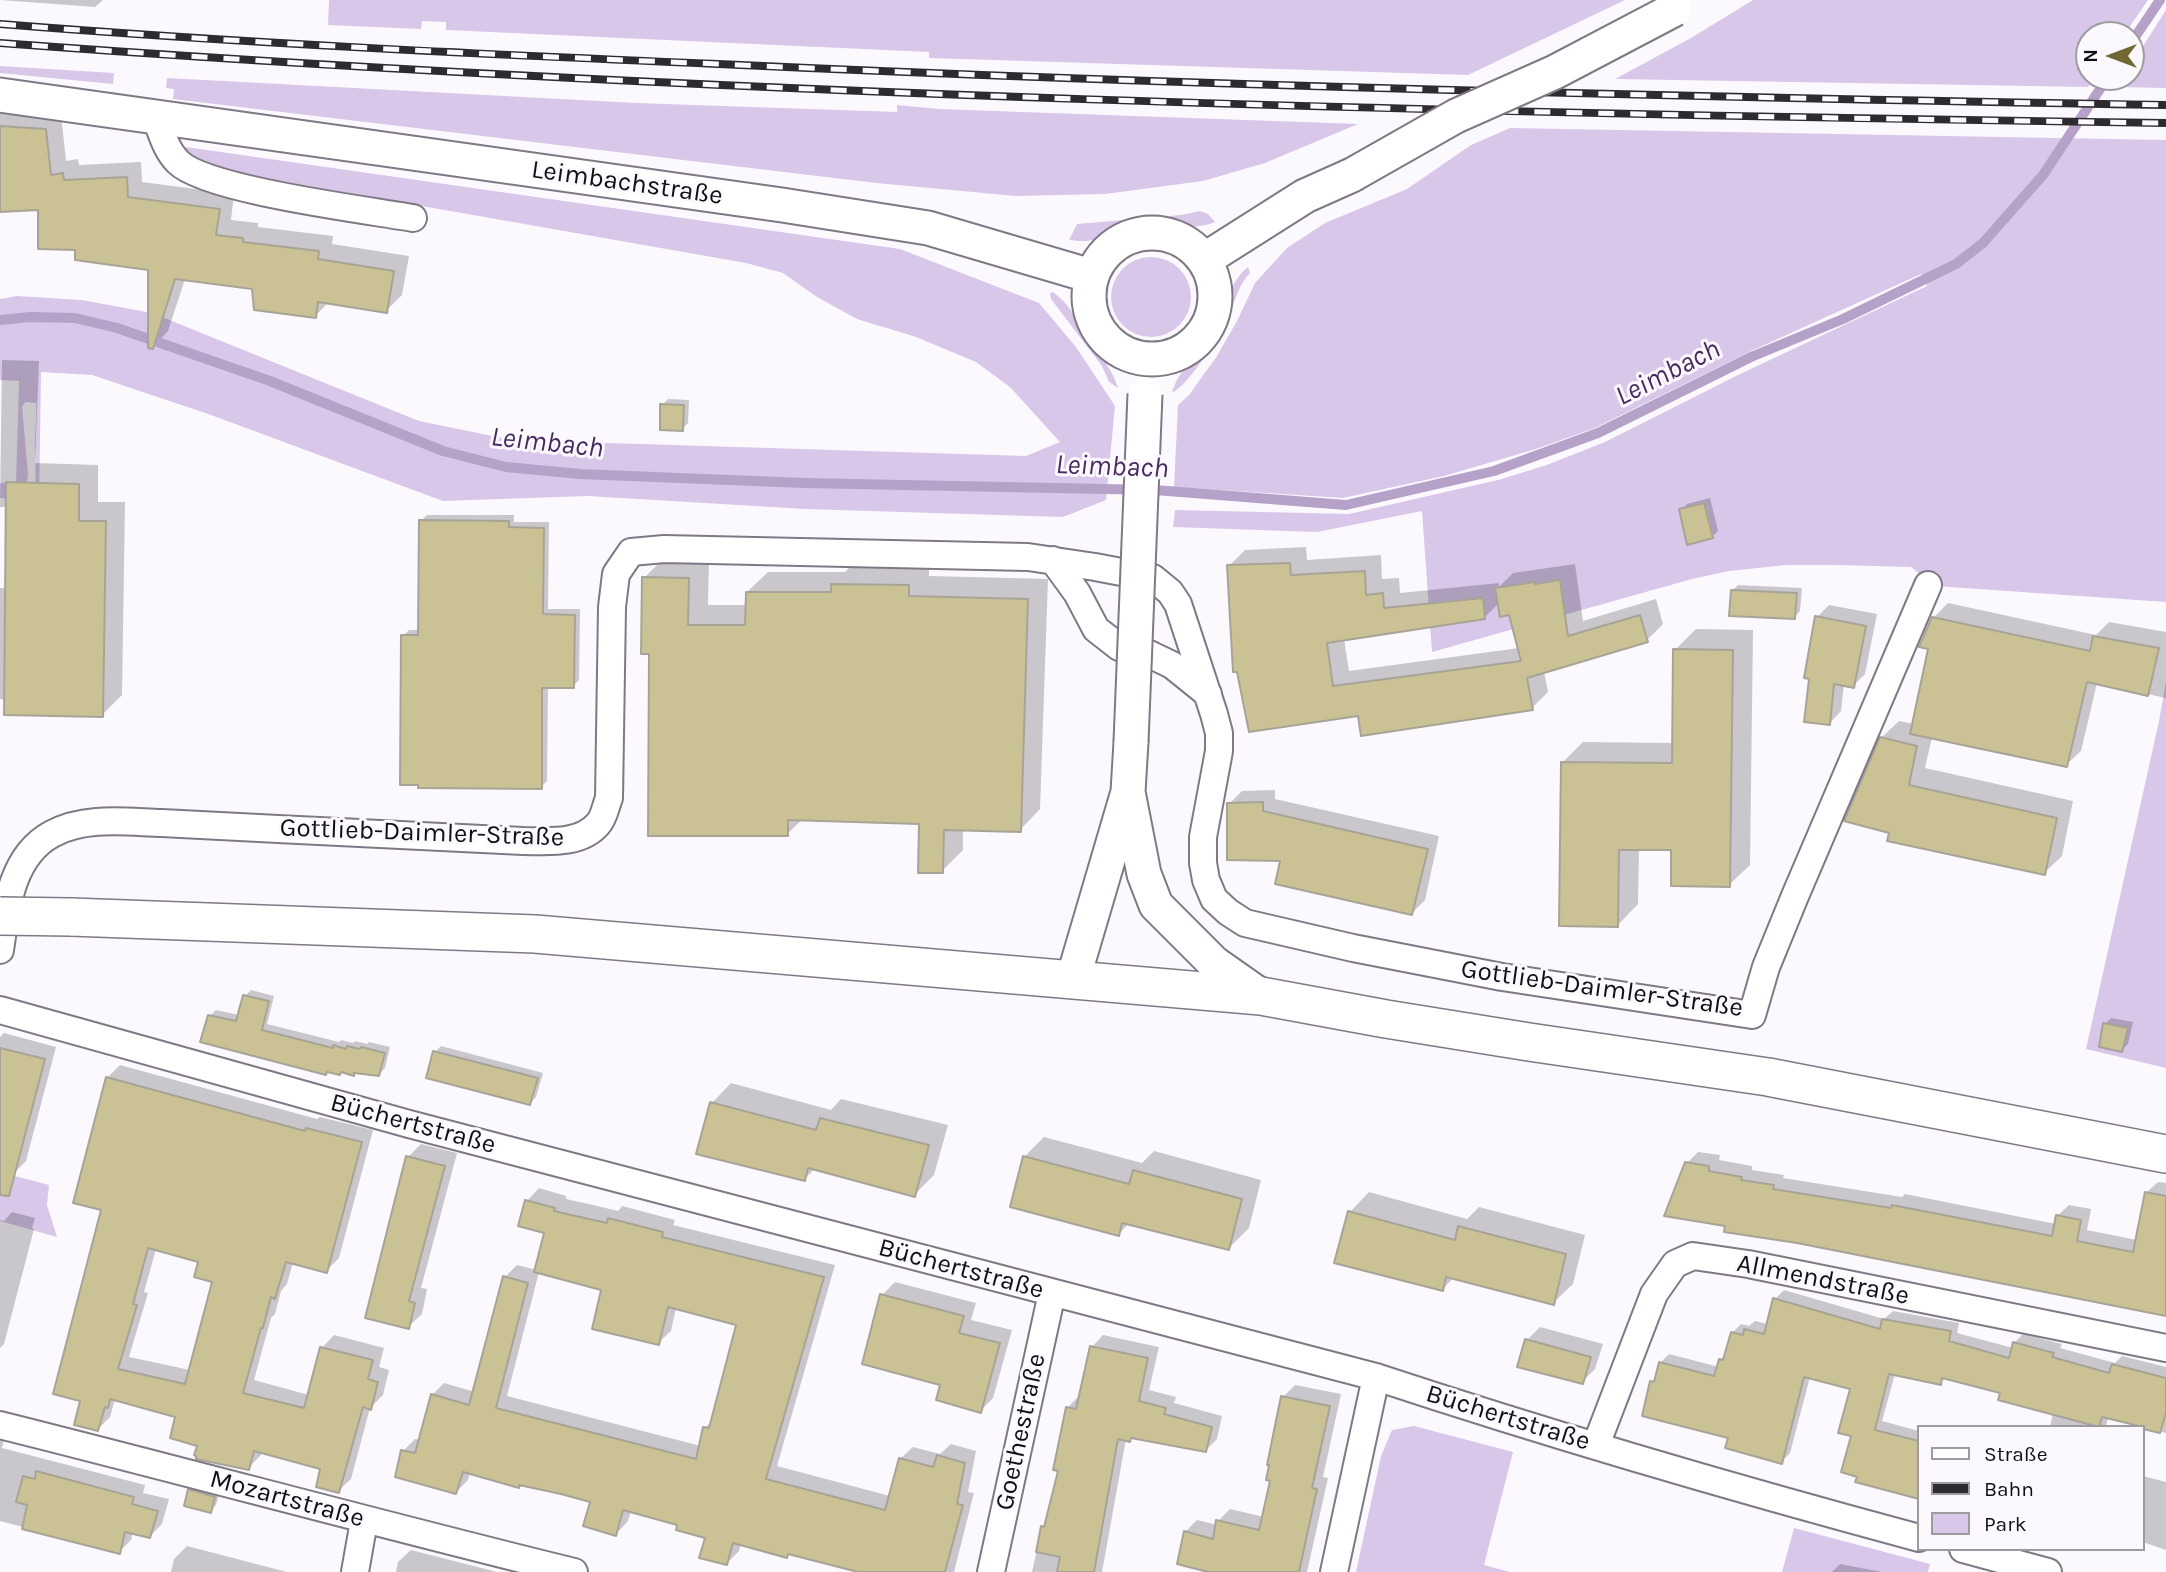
<!DOCTYPE html>
<meta charset="utf-8">
<style>
body{margin:0}
#map{position:relative;width:2166px;height:1572px;overflow:hidden;background:#fcf9fe;font-family:Karla,sans-serif}
canvas{display:block}
.legend{position:absolute;left:1917px;top:1425px;width:228px;height:126px;box-sizing:border-box;background:#fcf9fe;border:2px solid #9e9ba0;margin:0;padding:9px 12px;list-style:none;font-size:21px;color:#110f13}
.legend li{display:flex;align-items:center;gap:14px;height:35px}
.legend b{width:35px;border:2px solid #9e9ba0}
.north{position:absolute;left:2075px;top:21px;width:70px;height:70px;box-sizing:border-box;background:#fcf9fe;border:2px solid #9e9ba0;border-radius:50%;rotate:270deg;font-size:19px;font-weight:700;line-height:28px;text-align:center;color:#110f13}
.north::after{content:'';display:block;margin:auto;width:24px;height:32px;background:#716734;clip-path:polygon(50% 0,100% 100%,50% 72%,0 100%)}
</style>
<div id="map">
<canvas width="2166" height="1572"></canvas>
<ul class="legend">
<li><b style="height:9px;background:#fff"></b>Straße</li>
<li><b style="height:9px;background:#2d2b2f"></b>Bahn</li>
<li><b style="height:19px;background:#d9c7ea"></b>Park</li>
</ul>
<div class="north">N</div>
</div>
<script>
const c = document.querySelector('canvas').getContext('2d');
c.lineJoin = 'round';
function fill(path, color) { c.fillStyle = color; c.fill(path, 'evenodd'); }
function strokePath(path, color, width, dash) { c.strokeStyle = color; c.lineWidth = width; c.lineCap = dash ? 'butt' : 'round'; c.setLineDash(dash || []); c.stroke(path); }
function write(font, color, halo, rows, align = 'center') {
  c.font = font + ' Karla,sans-serif'; c.lineWidth = 6; c.setLineDash([]); c.textBaseline = 'middle'; c.strokeStyle = halo; c.fillStyle = color; for (const [text, x, y, turn = 0] of rows) {
    c.save(); c.translate(x, y); c.rotate((+turn || 0) * Math.PI / 180); c.textAlign = isNaN(turn) ? turn : align; if (halo) c.strokeText(text, 0, 0); c.fillText(text, 0, 0); c.restore();
  }
}
const green = new Path2D(`
 M329,0H1625L1468,75L929,58V52L446,30V22L422,21L421,29L328,25Z
 M1753,0H2148L2124,35H2089V77H2095L2088,87L1615,79L1691,38Z
 M2166,10V88L2117,87L2123,77H2131V65Z
 M0,66L114,73L113,84L0,73Z
 M167,78L636,103L897,112V105L939,109L1358,124L1265,163L1203,181L1105,194L1016,196L876,183L173,99L174,89L166,88Z
 M1510,128L2166,140V602L1935,586L1911,567L1835,565H1786L1729,571L1692,579L1432,652L1422,511L1317,532L1173,527L1175,510L1349,514L1498,480L1544,466L1605,442L1738,375L1927,286L1921,274L1749,352L1595,428L1536,449L1444,476L1343,498L1174,487L1178,405L1189,395L1217,356L1237,321L1255,283L1287,248L1325,223L1407,189L1471,145Z
 M186,147L900,249L1039,303L1076,347L1115,406L1106,500L1063,517L805,509L588,496L443,501L211,415L92,375L41,372L39,507H5C42,500 35,481 35,453C34,436 37,420 36,403L26,402L22,406L28,474L27,484L8,499L0,498V483L16,482L19,381L0,380V299L17,296L82,300L152,313L419,421L512,440L1026,456L1060,442L1010,387L976,362L916,337L857,319L817,297L783,273L746,263L234,173L200,162L185,151Z
 M1200,211L1208,214L1215,222C1189,233 1165,220 1138,223C1123,225 1112,235 1097,239C1088,242 1079,241 1069,240L1077,224L1181,215Z
 M1111 297a40 40 0 1 1 80 0a40 40 0 1 1-80 0Z
 M1248,267L1250,273C1239,284 1236,299 1230,312C1220,334 1192,382 1172,393C1180,364 1200,359 1214,336C1228,314 1225,285 1248,267Z
 M1053,292C1074,308 1075,320 1089,340C1101,358 1111,366 1118,388L1109,382L1102,366L1051,299L1050,293Z
 M2166,681V1068L2086,1049L2159,721Z
 M0,1172L49,1185L47,1205L57,1237L0,1221Z
 M1414,1426L1513,1452L1484,1565L1510,1572H1356L1381,1456L1392,1430Z
 M1794,1528L1930,1564L1928,1572H1782Z`);
const shadow = new Path2D(`
 M0,0H103L95,7Z
 M0,110L61,114L66,161L78,159L79,165L141,162L142,182L234,194L231,220L258,223V227L333,236L332,244L409,256L402,295L386,311L329,302L315,316L254,287L185,279L168,331L153,347L150,268L76,248L39,208L0,210Z
 M2,360L39,361L35,463L98,465V502H125L122,695L102,715L0,699V588H7L8,507H0Z
 M668,399L689,400L688,423L682,429L662,405Z
 M1710,498L1718,531L1712,537L1681,510L1687,504Z
 M427,515H514V522H549L548,609H580L579,680L573,686H548L547,781L541,787L403,636L409,630H420L421,521Z
 M1306,547L1307,560L1381,555L1382,579L1399,578L1400,593L1499,583V587L1513,573L1575,564L1583,621L1656,599L1663,624L1647,640L1544,671L1548,692L1532,708L1359,714L1250,730L1229,566L1245,550ZM1499,603L1510,613L1519,648L1349,671L1344,639L1485,617Z
 M664,558H709L708,605H747V592L768,572H845L853,564L929,565V576L1048,579L1040,809L1020,830L963,829V850L942,871L921,822L803,819L787,834L651,652L644,578Z
 M1738,585L1802,588L1800,611L1794,617L1732,591Z
 M1948,603L2096,635L2109,622L2166,632V698L2097,683L2081,751L2066,765L1932,737L1925,768L2073,801L2062,856L2044,873L1891,832L1881,738L1899,721L1914,724L1931,647L1933,618Z
 M1829,605L1877,614L1865,674L1853,686L1844,684L1841,711L1830,723L1817,617Z
 M1696,629L1753,630L1750,865L1729,885L1673,849L1639,848L1638,904L1618,925L1562,763L1583,742L1674,743L1675,650Z
 M1275,790V799L1439,836L1425,900L1412,913L1282,859L1229,804L1242,791Z
 M251,990L274,996L267,1024L339,1042L341,1040L353,1043L355,1041L367,1044L369,1042L390,1047L385,1068L379,1074L210,1016L216,1010L239,1015L245,996Z
 M2111,1018L2133,1022L2128,1044L2122,1050L2105,1024Z
 M4,1033L56,1047L26,1161L13,1174L0,1171V1037Z
 M441,1046L543,1073L536,1097L530,1103L435,1052Z
 M120,1065L317,1119L320,1117L373,1130L339,1258L326,1271L293,1262L287,1284L281,1291L275,1314L271,1318L254,1380L309,1395L322,1348L334,1335L384,1348L379,1367L389,1370L383,1395L370,1408L351,1479L338,1491L323,1468L262,1451L261,1455L248,1468L199,1444L177,1416L115,1399L110,1417L98,1429L82,1400L103,1209L107,1078ZM156,1249L200,1261L214,1281L190,1370L129,1357L148,1293L144,1292Z
 M731,1083L831,1110L841,1099L948,1125L934,1175L914,1195L816,1168L804,1179L712,1103Z
 M1044,1137L1142,1163L1154,1151L1261,1180L1249,1228L1229,1248L1129,1223L1119,1234L1024,1157Z
 M421,1144L457,1153L421,1288L427,1289L422,1314L408,1327V1157Z
 M1698,1152L1720,1155L1719,1160L1752,1166V1170L1784,1175L1783,1178L1902,1197L1905,1194L2056,1224L2057,1216L2069,1205L2091,1209L2087,1230L2137,1240L2146,1193L2158,1182L2166,1183V1315L1727,1224L1687,1163Z
 M539,1188L566,1196V1199L593,1205L618,1211L622,1206L675,1220L673,1225L835,1265L777,1466L890,1496L900,1459L913,1447L940,1454L951,1444L976,1451L968,1492L974,1493L954,1572H865L790,1552L786,1556L741,1543L739,1551L727,1563L707,1537L680,1524L631,1511L628,1521L616,1534L592,1501L470,1472L468,1480L456,1492L403,1451L415,1439L420,1440L432,1395L444,1383L475,1392L505,1277L517,1265L537,1270L547,1232L527,1201ZM539,1272L603,1288L658,1343L671,1331L676,1308L738,1323L713,1420L705,1428L701,1446L507,1396Z
 M1369,1192L1467,1219L1479,1207L1585,1235L1573,1284L1553,1303L1454,1277L1443,1289L1350,1212Z
 M12,1212L35,1218L32,1228L34,1229L4,1344L0,1348V1220L4,1221Z
 M895,1282L976,1303L971,1320L1012,1330L993,1398L980,1411L942,1384L882,1295Z
 M1784,1290L1884,1319L1893,1311L1959,1323L1957,1333L2013,1348L2014,1343L2023,1334L2062,1344L2060,1348L2115,1363L2122,1356L2166,1367V1433L2108,1417L2106,1427H2050L2053,1413L2002,1391L1946,1377L1940,1383L1895,1374L1882,1421L1919,1431V1497L1857,1481L1853,1434L1852,1388L1810,1377L1790,1453L1781,1462L1730,1437L1652,1382L1657,1377L1660,1363L1669,1354L1719,1367L1720,1360L1727,1353L1732,1333L1741,1324L1749,1326L1755,1321L1768,1324L1775,1299Z
 M1540,1327L1603,1344L1595,1369L1582,1382L1527,1340Z
 M1103,1335L1159,1347L1149,1390L1176,1397L1174,1403L1222,1416L1217,1439L1206,1450L1132,1437L1130,1440L1126,1439L1102,1572H1032L1042,1527L1047,1522L1060,1470L1068,1407L1079,1396L1092,1347Z
 M1295,1385L1341,1394L1323,1477L1328,1478L1307,1572H1215L1185,1532L1197,1520L1217,1525L1218,1521L1230,1509L1264,1517L1272,1479L1283,1397Z
 M0,1435L5,1436L2,1448L145,1485L143,1493L169,1499L162,1524L150,1536L133,1532L131,1540L119,1552L0,1521Z
 M2143,1476L2166,1482V1550L2143,1542Z
 M196,1484L220,1491L216,1505L210,1511L190,1490Z
 M187,1546L287,1572H171L174,1559Z
 M411,1550L497,1572H396L398,1562Z
 M1840,1564L1882,1572H1832Z`);
const stream = new Path2D(`
 M2131,43L2160,0
 M0,320L30,317L75,318L117,328L270,381L443,451L506,467L580,474L804,483L1155,490L1346,505L1494,471L1598,433L1751,357L1843,319L1956,264L1983,243L2043,175L2108,77`);
const building = new Path2D(`
 M0,126L46,129L51,175L63,173L64,180L127,177L128,197L220,209L216,235L243,238V242L319,251L318,259L394,271L387,313L318,302L316,318L254,310L252,289L175,279L153,349L148,348V270L75,260V250L38,249V210L0,212Z
 M660,404L684,405L683,431L660,430Z
 M6,482L79,484V521H106L103,717L4,715Z
 M1704,503L1713,538L1687,545L1679,509Z
 M419,520L509,521V527L544,528L543,614L575,615L574,688H542V789L418,788V785H400L401,635H418Z
 M1290,563L1291,575L1365,571L1366,595L1383,593L1384,608L1483,598L1485,619L1327,643L1333,686L1521,661L1509,615L1500,617L1495,588L1535,582V584L1560,580L1568,636L1640,615L1648,642L1527,678L1533,710L1361,736L1358,716L1249,732L1237,672H1233L1227,565Z
 M642,577L689,578L688,625H745L746,592H831V584L909,585V596L1028,599L1021,832L944,830L943,873H918L919,824L788,820V836H648L649,654H641Z
 M1731,590L1797,593L1795,619L1729,616Z
 M1815,616L1866,626L1854,688L1834,684L1830,725L1804,722L1809,679L1804,678Z
 M1932,617L2090,651L2093,636L2159,648L2148,696L2087,682L2067,767L1910,734L1928,649L1919,647Z
 M1673,649L1733,650L1730,887L1671,886V850H1619L1618,927L1559,926L1561,762L1672,763Z
 M1880,737L1917,746L1909,785L2057,818L2045,875L1887,841L1889,833L1844,821Z
 M1263,802V811L1428,849L1412,915L1275,884L1280,861L1227,860V803Z
 M243,995L269,1001L262,1030L333,1048V1045L346,1049L347,1046L360,1049L361,1047L385,1053L379,1076L354,1073V1076L341,1072L340,1075L327,1072L326,1075L200,1042L208,1015L236,1021Z
 M2103,1023L2128,1028L2122,1052L2099,1047Z
 M0,1048L45,1059L9,1196L0,1195Z
 M433,1051L538,1078L530,1105L426,1078Z
 M106,1077L305,1131L306,1128L362,1142L327,1273L286,1262L275,1299L271,1297L263,1328H261L243,1393L304,1408L320,1347L373,1360L368,1379L378,1382L371,1410L363,1407L339,1493L316,1487L320,1469L254,1451L249,1470L196,1459V1456L194,1455L197,1446L170,1438L175,1417L110,1399L108,1408L105,1407L98,1431L74,1425L80,1401L53,1394L101,1210L73,1203ZM148,1248L198,1262L194,1277L212,1282L185,1384L118,1369L137,1305L133,1304Z
 M710,1102L816,1130L820,1118L929,1145L915,1197L808,1168L805,1181L696,1154Z
 M406,1156L445,1166L409,1301L415,1303L409,1329L365,1318Z
 M1023,1156L1129,1184L1133,1170L1242,1199L1229,1250L1122,1223L1119,1236L1010,1207Z
 M1685,1162L1709,1166V1171L1742,1177L1741,1180L1774,1185L1773,1189L1891,1208L1892,1205L2052,1236L2056,1215L2081,1220L2077,1241L2133,1252L2145,1192L2166,1196V1316L1797,1243L1724,1232L1725,1226L1664,1216Z
 M525,1200L555,1208L554,1211L580,1217L607,1223L608,1218L663,1232L662,1237L824,1277L766,1479L885,1510L899,1458L933,1467L937,1455L965,1463L957,1504L963,1505L945,1572H858L788,1554L787,1558L733,1543L727,1565L699,1558L705,1538L676,1530L677,1525L623,1510L616,1536L583,1526L590,1502L561,1494L519,1485V1488L463,1472L456,1494L395,1477L401,1450L415,1453L431,1394L469,1405L503,1276L528,1283L496,1408L696,1459L703,1427L709,1428L736,1325L668,1307L659,1345L592,1329L601,1290L534,1272L544,1233L518,1226Z
 M1348,1211L1455,1240L1458,1226L1566,1254L1554,1305L1446,1277L1443,1291L1334,1263Z
 M880,1294L964,1316L959,1333L1000,1343L981,1413L936,1400L940,1385L862,1364Z
 M1773,1298L1880,1329L1882,1319L1951,1331L1949,1341L2009,1358L2013,1342L2054,1353L2052,1357L2109,1373L2112,1364L2166,1378V1413L2160,1433L2143,1429V1427L2102,1417L2099,1427L1998,1400L2000,1393L1942,1378L1941,1385L1889,1374L1875,1430L1919,1441V1499L1855,1482L1857,1477L1841,1472L1851,1436L1838,1433L1850,1389L1804,1377L1782,1464L1725,1448L1728,1438L1642,1416L1650,1381L1654,1382L1659,1362L1714,1376L1719,1359L1723,1360L1731,1332L1743,1335L1744,1329L1764,1334Z
 M1525,1339L1591,1357L1583,1384L1517,1367Z
 M1090,1346L1148,1358L1139,1401L1166,1408L1164,1414L1212,1427L1206,1452L1131,1438L1130,1442L1118,1439L1094,1572H1057L1060,1557L1036,1552L1041,1526L1044,1527L1058,1471L1053,1470L1066,1407L1076,1409Z
 M1281,1396L1330,1406L1312,1488L1317,1489L1299,1572H1208L1177,1564L1184,1531L1213,1539L1216,1520L1259,1530L1270,1481L1266,1480L1269,1465H1267Z
 M36,1471L134,1497L132,1504L158,1511L150,1538L125,1532L120,1554L22,1529L27,1505L16,1502L23,1476L35,1479Z
 M188,1489L215,1497L211,1513L184,1506Z`);
const minor = new Path2D(`
 M156,118C162,134 166,150 178,162C206,190 367,210 413,218
 M1053,560L1077,593L1096,629L1119,647L1147,653L1172,665L1208,694
 M0,950C6,909 11,856 52,834C85,816 126,822 162,823C201,825 239,827 278,829C360,833 441,837 523,841C547,841 580,845 598,824C604,818 606,805 609,798L612,607L616,574L631,552L664,549L1028,557L1095,567L1153,578L1170,592L1178,604L1214,714L1219,733V751L1203,837V863L1206,880L1214,899L1228,912L1245,923L1353,948L1502,977L1752,1015L1766,967L1795,896L1928,585
 M0,1010L409,1124L1376,1377C1555,1436 1737,1489 1919,1538
 M0,1425C192,1473 382,1525 574,1572
 M1596,1445L1654,1294L1675,1264L1693,1256L1748,1264L2166,1348
 M1963,1549L2048,1572
 M355,1572L364,1521
 M991,1572L1052,1293
 M1334,1572L1376,1377`);
const tertiary = new Path2D(`
 M0,95L782,205L928,228L1091,276
 M1089 296a63 63 0 1 1 126 0a63 63 0 1 1-126 0Z
 M1204,260L1305,196L1352,175
 M1128,792L1144,874L1156,905L1214,963L1261,996
 M1073,979L1128,792L1131,742`);
const secondary = new Path2D(`
 M71,917L535,934L1261,996L1386,1019L1529,1042L1768,1077L2166,1154`);
const rail = new Path2D(`
 M0,24C239,43 478,54 718,64C1200,86 1683,97 2166,105
 M0,43C721,96 1444,113 2166,123`);
const tertiaryBridge = new Path2D(`
 M1352,175L1456,116L1555,72L1675,9
 M1131,742L1145,394`);
const secondaryBridge = new Path2D(`
 M0,916L71,917`);
const streetNames = [
 ["Leimbachstraße",627,183,8],
 ["Gottlieb-Daimler-Straße",422,833,2],
 ["Gottlieb-Daimler-Straße",1602,989,8],
 ["Büchertstraße",413,1124,15],
 ["Büchertstraße",961,1269,15],
 ["Allmendstraße",1823,1280,11],
 ["Büchertstraße",1508,1418,17],
 ["Goethestraße",1021,1432,-78],
 ["Mozartstraße",287,1499,15]
];
const waterNames = [
 ["Leimbach",1668,373,-27],
 ["Leimbach",547,443,6],
 ["Leimbach",1112,467,2]
];
fill(green, '#d9c7ea');
fill(shadow, '#0003');
strokePath(stream, '#b6a1c9', 10);
fill(building, '#cac294');
strokePath(building, '#a7a497', 2);
strokePath(minor, '#7f7985', 30);
strokePath(tertiary, '#7f7985', 37);
strokePath(secondary, '#7f7985', 40);
strokePath(minor, '#fff', 26);
strokePath(tertiary, '#fff', 33);
strokePath(secondary, '#fff', 37);
strokePath(rail, '#2d2b2f', 8);
strokePath(rail, '#fcf9fe', 5, [16]);
strokePath(tertiaryBridge, '#7f7985', 37, []);
strokePath(secondaryBridge, '#7f7985', 40, []);
strokePath(tertiaryBridge, '#fff', 33);
strokePath(secondaryBridge, '#fff', 37);
write('26px', '#110f13', '#fcf9fe', streetNames);
write('italic 28px', '#482b5e', '#fcf9fe', waterNames);
</script>
